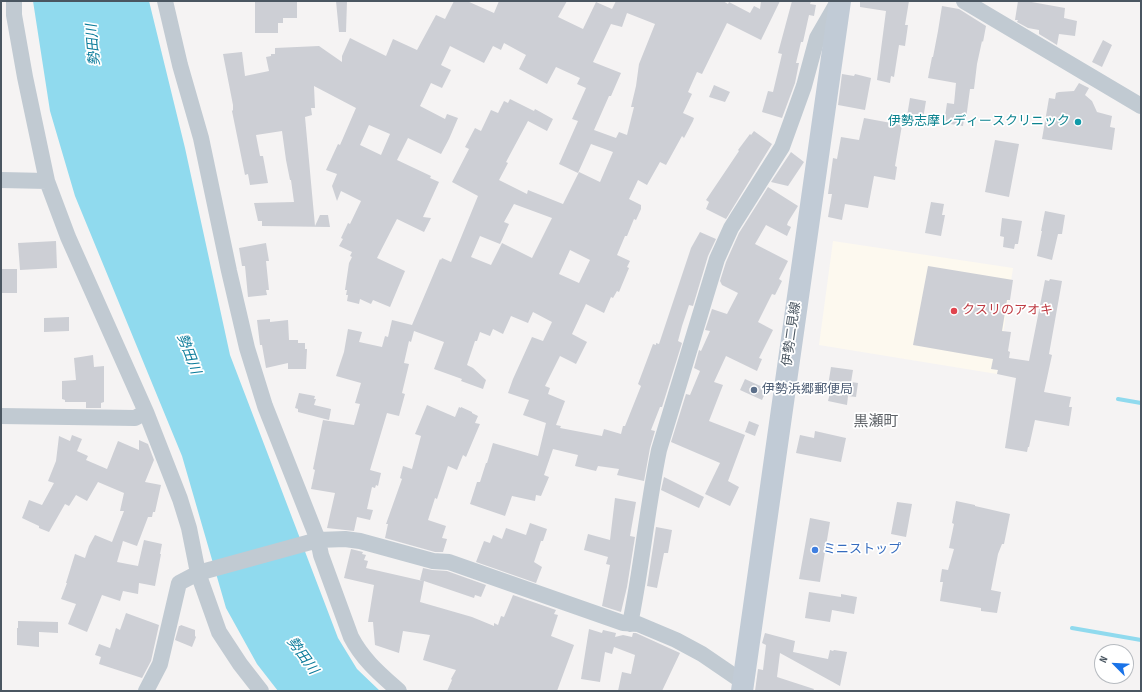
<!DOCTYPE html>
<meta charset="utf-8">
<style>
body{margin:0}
#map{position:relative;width:1142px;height:692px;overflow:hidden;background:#f5f3f3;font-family:"Sofia Sans Condensed",sans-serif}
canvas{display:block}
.frame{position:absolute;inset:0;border:2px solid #4a5661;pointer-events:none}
.north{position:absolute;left:1094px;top:644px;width:40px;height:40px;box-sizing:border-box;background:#fff;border:1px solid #b7bbc0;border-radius:50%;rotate:294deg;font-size:11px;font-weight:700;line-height:16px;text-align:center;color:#4a5661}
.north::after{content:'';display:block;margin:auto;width:14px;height:18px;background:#1a73e8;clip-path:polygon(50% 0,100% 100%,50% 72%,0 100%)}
</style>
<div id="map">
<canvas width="1142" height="692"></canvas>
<div class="frame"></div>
<div class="north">N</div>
</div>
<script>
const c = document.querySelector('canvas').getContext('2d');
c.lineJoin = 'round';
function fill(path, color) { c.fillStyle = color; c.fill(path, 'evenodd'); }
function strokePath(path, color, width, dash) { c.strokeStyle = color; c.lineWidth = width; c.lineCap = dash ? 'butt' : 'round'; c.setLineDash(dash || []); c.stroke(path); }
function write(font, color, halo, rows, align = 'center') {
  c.font = font + ' "Sofia Sans Condensed","Noto Sans JP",sans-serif'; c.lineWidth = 3.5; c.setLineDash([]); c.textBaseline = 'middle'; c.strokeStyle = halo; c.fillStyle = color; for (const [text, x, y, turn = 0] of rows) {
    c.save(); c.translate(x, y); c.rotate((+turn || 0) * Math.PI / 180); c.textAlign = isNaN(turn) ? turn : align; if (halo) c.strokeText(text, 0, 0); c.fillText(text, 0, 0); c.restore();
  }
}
const commercial = new Path2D(`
 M833,241L1013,268L997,374L819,345Z`);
const water = new Path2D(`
 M33,1H149L185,148L230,355L338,638L357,669L380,691H278L257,664L226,608L182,456L75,196L50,111Z`);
const stream = new Path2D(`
 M1118,399L1141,403
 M1072,628L1141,640`);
const building = new Path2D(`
 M255,1H297V18H283V23H278V33H255Z
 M336,1H347L346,32H339Z
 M454,1H467L494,13L499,1H567L558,17L583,29L596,2L612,9L616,1H723L728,4L729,2L750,13L754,6L760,9L761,1H780L761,40L727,23L702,74L697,72L688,92L692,94L683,113L694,118L693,121L684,138L682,136L666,165L660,162L647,185L638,180L629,199L641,205V209L636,220L634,219L627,236H625L617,255L630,261L627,267L629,268L619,292L617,291L613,298L611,297L604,313L586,304L572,334L587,342L576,364L560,356L545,386L550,388L548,394L565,401L556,425L561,426L560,428L602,436L604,429L621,434L623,426H625L641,386L638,384L653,344L656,345V343L659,344L691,248L700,232L716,239L708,256L693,306L689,305L682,326L678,341L682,343L662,407H660L651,430L655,431L650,448L644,481L617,475L619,469L598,466L596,471L575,466L578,455L553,449L544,475L549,477L541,496L536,495L535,501L512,496L505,516L470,504L477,482H480L486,463H487L493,443L538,456L546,423L523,415L529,400L508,393L513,379L532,337L543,341L552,322L533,312L528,323L511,316L503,334L493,329L490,336L480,332L477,341H475L467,365L473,368L486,380L483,389L461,381L462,379L434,369L444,342L414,331L411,342L409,341L404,363L409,364L402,393L405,394L399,416L387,413L370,470L381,473L378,486L376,485L375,488L372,487L367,509L373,510L370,520L357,517L354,531L327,528L335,493L311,489L315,470L313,469L323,420L354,425L360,404L355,403L361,383L336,376L344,352L348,329L362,332L359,342L382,347L385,336L388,337L392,320L412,325L440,259L441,260L442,258L451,262L478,196L452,182L469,149L465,147L475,128L481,131L491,110L498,113L504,101L508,103L510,99L534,111L535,109L553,119L547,131L528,121L506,162L508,163L499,180L527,194L528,190L563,204L579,172L600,182L613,152L591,144L578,173L559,164L578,121L572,119L586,88L577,84L580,78L556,67L547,84L519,69L526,55L504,43L501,50L493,46L484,63L450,46L441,65L451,70L442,88L431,83L420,106L445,119L447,114L458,118L449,139L441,154L408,138L397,160L431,176L430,178L439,182L423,217L431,218L424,232L397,219L377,258L405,271L390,307L373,300L371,304L360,299L359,304L347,301L348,295H346L347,290H345L349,263L352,257L350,256L352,252L339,246L343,239L341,238L348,223L350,224L361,201L341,191L337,201L332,186L337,174L326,170L338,144L340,145L356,108L314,86L315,108H311L312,115L305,117L315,226L320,215H328L330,227L262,226V221H258L254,203L294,202L291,180H290L286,160L282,131L256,135L260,156H263L268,183L250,185L248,174L245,175L232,111L233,110V105L223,54L242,52L245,76L269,71L266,57L271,56V54H275V48L319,46L342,62V56L350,38L386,56L393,39L417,50L436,15L445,19ZM627,13L655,24L639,64L636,86L631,107H634L627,135L619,132L616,138L594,130L609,96H611L621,73L593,62L611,24L622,27ZM369,125L390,134L381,155L360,145ZM514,204L552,218L532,258L502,243L491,265L471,257L480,236L500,244L509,224L504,222ZM570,250L590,260L579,283L559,274Z
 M792,1H811L810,4L816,5L814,16L809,15L803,42H801L796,63H799L795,83L782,118L762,112L768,91L773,92L782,54L778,53Z
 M860,1H909L905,25H908L905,46L899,45L894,77L891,76L890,83L877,80L886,11L860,7Z
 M1018,1H1026L1065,8L1064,18L1077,21L1075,36L1059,34L1057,45L1039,34V30L1028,28L1017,22L1018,20H1015Z
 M942,6L959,9L986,26L983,42L982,41L977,64L974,89H970L966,119H964L963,126L944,123L947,103L954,104L956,83L928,78L932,57H933L938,31Z
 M1103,40L1112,45L1102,67L1092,62Z
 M842,74L854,76L855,74L871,78L865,110L838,105Z
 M1079,83L1089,88L1085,95L1092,101L1097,112L1112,116L1110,127L1115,128L1112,150L1042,139L1049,98L1055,99L1056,93L1059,92L1074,91Z
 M714,85L730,92L725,102L709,97Z
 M910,98L926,101L923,119L907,116Z
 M864,118L902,125L895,166L897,167L895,180L874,176L868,208L845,204L842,220L828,217L832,194H828L833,158L837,159L841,137L859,140Z
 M754,131L772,144L726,219L706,209L709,202L706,200L739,151L738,150L750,134L751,135Z
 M995,140L1019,144L1009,197L985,192Z
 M791,152L804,162L788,186L771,182Z
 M768,187L798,206L788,222L787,225L791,227L787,236L766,225L755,244L788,261L779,279L782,281L775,295L772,294L758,322L773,330L759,358L762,359L757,371L726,356L714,382L723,385L709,421L745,435L728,481L739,487L730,506L705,494L720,463L671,442L686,394L690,395L700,371L694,368L699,350L701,351L710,331L705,330L712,309L727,314L738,293L722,285L720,281L726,262L739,233Z
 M931,202L944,204L942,215H945L941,236L925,233Z
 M1045,211L1065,215L1062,234H1058L1052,260L1037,256L1042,231H1041Z
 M1002,218L1022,221L1018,244H1015L1014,249L1003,247L1004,237L1000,236Z
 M56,241L57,268L20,270L18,243Z
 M266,243L269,261H266L269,290H266L267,295L248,297L245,266H242L239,248Z
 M928,266L1013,280L1010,300H1007L1002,331L1011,332L1008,351L1010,352L1009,358L1029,361L1045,280L1049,281L1050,279L1062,281L1049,354L1052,355L1044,392L1071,397L1069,407H1072L1069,426L1035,420L1029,447H1028L1027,452L1005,448L1016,378L997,374L998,370L991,369L993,359L913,345Z
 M1,269H17V293H1Z
 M69,317V331L44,332V318Z
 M270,319V322L288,320L289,340H298V343H305V349H307L306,369H288V363L266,368L262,345H260L257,320Z
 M93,355L94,367L104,366V402L101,403V408H86V402H65V400L62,399V381L76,380L74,358Z
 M831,367L853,370L851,382L858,383L856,397L848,396L847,405L828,401L830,393L827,392Z
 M745,379L767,389L762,400L740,390Z
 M299,393L315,396L314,399H316L314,405L331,409L329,420L298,412V409L295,408Z
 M427,405L455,417L459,407L461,408V407L472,412V413L478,416L475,423L480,424L466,457L463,455L457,470L448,466L437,499L435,498L428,520L446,526L442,538L447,539L443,552H435L385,538L388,524H386L402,479L400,478L403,466L412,469L421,436L415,434Z
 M749,421L759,425L755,436L745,432Z
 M815,431L846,438L841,462L796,453L800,435L814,438Z
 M72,435L82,439L77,451L88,456L86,460L107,469L118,441L139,450V440L148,444L154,460L145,482L161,485L155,512H153L152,517H148L137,546L123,541L117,562L138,566L144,540L162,544L160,554H161L155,586L139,583L138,594L123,591L120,601L102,595L87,632L68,624L76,604L61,599L67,583H66L75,554L85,558L89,546L95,535L112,542L124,511H120L124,493L98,482L87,501L76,495L69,506L65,504L49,532L39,528V526L22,518L29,500L42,505L54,483L48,481L56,461L59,436L70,441Z
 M664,477L704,497L699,508L661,490Z
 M615,498L636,502L630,536L635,537L627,587L621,612L602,606L610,565L606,564L608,557L584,550L588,534L610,540Z
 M956,501L975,505V506L1010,514L1004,544H1002L998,554L991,590L1001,592L997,613L981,611V608L940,601L943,582H940L942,569L948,570L954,549L949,548L954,524L952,523Z
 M897,502L912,504L906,537L891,534Z
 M810,518L830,522L820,582L799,579Z
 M530,523L547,529L543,541H541L534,562L542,567L536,583L476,562L484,541L490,543L493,535L502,539L506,528L526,535Z
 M656,527L672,530L668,553H664L657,588L647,586Z
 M351,549L363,552L362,554L366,555L364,560L368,561L366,568L423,581L420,580L423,568L432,570L447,571L486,585L481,597L475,595L474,598L424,581L420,602L472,617L494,626V623L498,625L501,616L504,617L513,595L556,610L554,614L558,615L551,636L574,645L557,691H447L452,680L451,679L456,670L423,660L430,635L403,631L399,653L375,645L373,622H368L374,585L344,578Z
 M809,592L841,597V594L857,597L854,614L832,610L830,622L805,618Z
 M126,613L159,625L151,661L142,678L99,664L101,657L95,655L99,644L110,648L116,628L120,630Z
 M18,621L58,622V633L39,632V647L17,645V628H18Z
 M181,625L195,630V636L196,637L192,647L175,640L179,626H180Z
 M589,629L602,633L603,630L616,633L615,637L623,635L632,637L633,633H636L680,653L662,691H618L622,672L631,674L635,655L614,647L612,654L605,652L600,682L581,679Z
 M765,633L795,641L793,652L828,659L830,650L833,651L834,650L847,652L840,686L780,653L777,677L814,689L813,691H755L758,669L763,670L766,645L762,643Z`);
const street = new Path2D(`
 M14,1V15L25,77L47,181L68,237L146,412L180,499L189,528L198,573L219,632L240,664L261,691
 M165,1L180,65L201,138L229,271L247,348L265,406L318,540L321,555L351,637C363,660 380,674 399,691
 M964,1L1141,106
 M1,180L47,181
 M1,416L135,418L146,412
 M630,624C642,566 647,508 659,450L717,259L731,228L782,147L804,86L817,38L836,5
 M146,691L160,664L179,583L198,573L318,540L345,539L360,541L433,561L449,562L623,623L638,624L676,640L702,654L743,682`);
const secondary = new Path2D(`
 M742,691L840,1`);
const markers = [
 [1078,122,4,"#0f9aa8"],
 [954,311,4,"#e0444e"],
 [754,390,4,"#5c6f8a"],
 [815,550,4,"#3f7fe0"]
];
const cultureNames = [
 ["伊勢志摩レディースクリニック",1070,122]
];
const healthNames = [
 ["クスリのアオキ",962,311]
];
const streetNames = [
 ["伊勢二見線",792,334,-82]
];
const serviceNames = [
 ["伊勢浜郷郵便局",762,390]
];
const shopNames = [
 ["ミニストップ",823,550]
];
const waterNames = [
 ["勢田川",94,45,-95],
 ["勢田川",188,354,69],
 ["勢田川",302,656,54]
];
const quarterNames = [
 ["黒瀬町",876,422]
];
fill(commercial, '#fdf9ef');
fill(water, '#90daee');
strokePath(stream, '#90daee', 4);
fill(building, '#cdcfd5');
strokePath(street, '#c1cad2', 16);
strokePath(secondary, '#c1cbd6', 22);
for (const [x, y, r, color] of markers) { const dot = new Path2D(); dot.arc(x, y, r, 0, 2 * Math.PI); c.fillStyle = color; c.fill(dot); strokePath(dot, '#fff', 1.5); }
write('13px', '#0d838f', '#fff', cultureNames, 'right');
write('13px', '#be3a42', '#fff', healthNames, 'left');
write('13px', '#4a5661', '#fff', streetNames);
write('13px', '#4e5e75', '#fff', serviceNames, 'left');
write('13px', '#366cbe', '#fff', shopNames, 'left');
write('italic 14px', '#0c7c9b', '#fff', waterNames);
write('15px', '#5f6368', '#fff', quarterNames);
</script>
